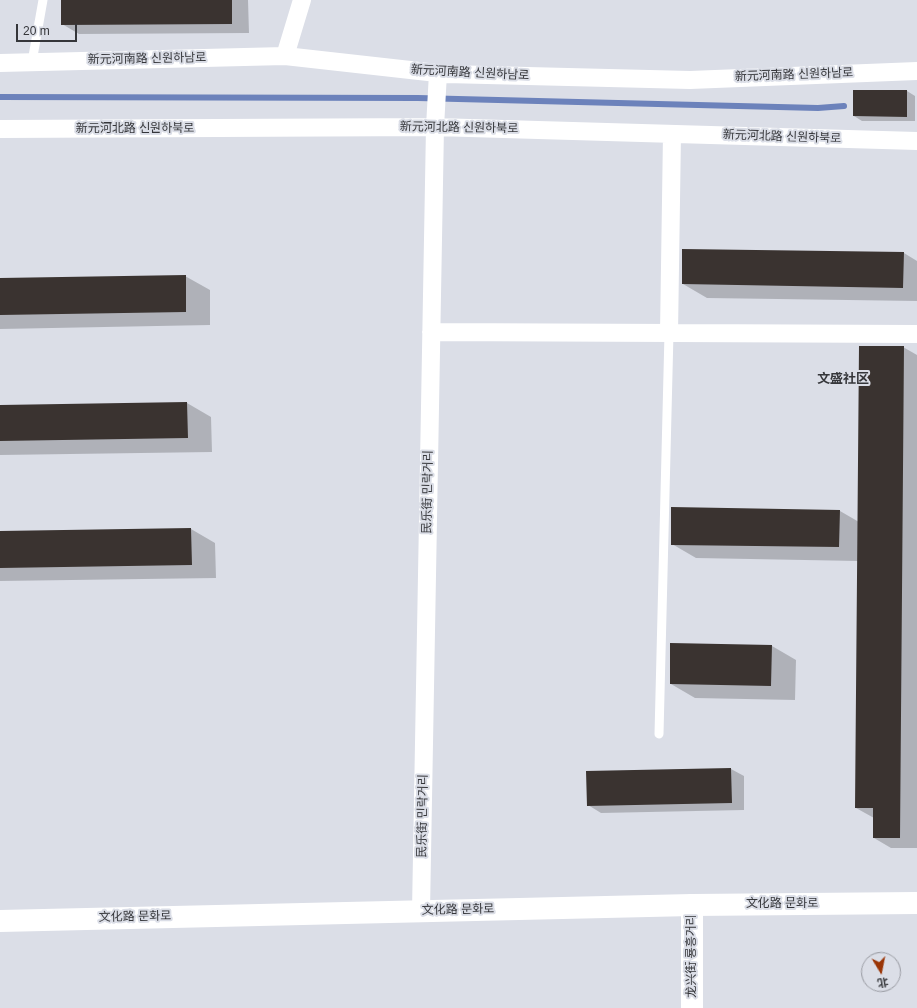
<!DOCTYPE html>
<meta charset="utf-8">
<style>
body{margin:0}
#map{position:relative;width:917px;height:1008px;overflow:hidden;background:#dbdee7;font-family:Arial,"Noto Sans SC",sans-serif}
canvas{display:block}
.north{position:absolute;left:861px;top:952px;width:40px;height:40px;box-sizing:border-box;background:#dbdee7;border:1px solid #999ba2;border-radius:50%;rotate:170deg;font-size:11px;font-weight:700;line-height:16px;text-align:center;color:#35363a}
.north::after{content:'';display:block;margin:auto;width:14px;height:18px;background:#9a3506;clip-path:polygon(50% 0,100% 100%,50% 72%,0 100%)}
.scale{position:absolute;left:16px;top:24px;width:61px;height:18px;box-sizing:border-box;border:2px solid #35363a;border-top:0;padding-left:5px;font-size:12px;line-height:14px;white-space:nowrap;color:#35363a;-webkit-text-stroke:3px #dbdee7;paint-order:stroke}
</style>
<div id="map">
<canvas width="917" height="1008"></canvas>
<div class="north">北</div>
<div class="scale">20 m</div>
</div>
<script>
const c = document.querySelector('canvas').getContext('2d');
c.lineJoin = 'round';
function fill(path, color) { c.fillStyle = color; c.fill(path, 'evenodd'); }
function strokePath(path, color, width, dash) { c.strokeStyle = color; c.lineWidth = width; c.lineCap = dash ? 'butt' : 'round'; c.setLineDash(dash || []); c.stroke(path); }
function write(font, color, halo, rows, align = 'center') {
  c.font = font + ' Arial,"Noto Sans SC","Noto Sans KR",sans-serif'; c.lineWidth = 4; c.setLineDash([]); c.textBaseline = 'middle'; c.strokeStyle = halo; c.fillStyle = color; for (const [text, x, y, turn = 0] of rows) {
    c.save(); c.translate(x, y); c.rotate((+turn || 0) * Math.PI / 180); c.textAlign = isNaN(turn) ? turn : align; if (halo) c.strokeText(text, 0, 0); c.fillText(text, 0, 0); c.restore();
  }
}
const shadow = new Path2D(`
 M62,0H248L249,33L79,34L62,24Z
 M907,91L915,96V121H862L854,116Z
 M904,253L917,261V301L707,298L683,284Z
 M185,276L210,290V325L0,329V279Z
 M903,347L917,355V848H891L874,838V818L856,808L858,561L696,558L672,544L840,511L859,522Z
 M187,403L211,417L212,452L0,455V406Z
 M191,529L215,543L216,578L0,581V532Z
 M772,646L796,660L795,700L695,698L671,684Z
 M731,769L744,776V810L601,813L588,805Z`);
const stream = new Path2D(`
 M0,97L418,98L818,108L844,106`);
const building = new Path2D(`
 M61,0H232V24L61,25Z
 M853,90H907V117L853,116Z
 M682,249L904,252L903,288L682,284Z
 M186,275V312L0,315V278Z
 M859,346H904L900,838H873V808H855Z
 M187,402L188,438L0,441V405Z
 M671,507L840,510L839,547L671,545Z
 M191,528L192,565L0,568V531Z
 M670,643L772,645L771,686L670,684Z
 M731,768L732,803L587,806L586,771Z`);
const service = new Path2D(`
 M32,62L43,0
 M659,734L669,333`);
const minor = new Path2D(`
 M285,56L302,0
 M0,63L285,56L446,74L690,80L917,71
 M0,129L435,127L917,141
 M431,332L917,334
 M669,333L672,134
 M421,911L435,127L438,73`);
const tertiary = new Path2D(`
 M692,905V1008`);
const secondary = new Path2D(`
 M0,921L692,905L917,903`);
const streetNames = [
 ["新元河南路 신원하남로",147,59,-1],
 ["新元河南路 신원하남로",470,73,3],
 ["新元河南路 신원하남로",794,75,-2],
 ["新元河北路 신원하북로",459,128,1],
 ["新元河北路 신원하북로",135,129],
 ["新元河北路 신원하북로",782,137,2],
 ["民乐街 민락거리",428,492,-89],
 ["民乐街 민락거리",423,816,-89],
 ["文化路 문화로",782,904],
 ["文化路 문화로",458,910,-1],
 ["文化路 문화로",135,917,-1],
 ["龙兴街 룡흥거리",692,956,-90]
];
const neighbourhoodNames = [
 ["文盛社区",843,379]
];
fill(shadow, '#0003');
strokePath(stream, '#6c82bb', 6);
fill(building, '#3a3330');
strokePath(service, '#fff', 9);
strokePath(minor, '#fff', 18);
strokePath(tertiary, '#fff', 22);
strokePath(secondary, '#fff', 22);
write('12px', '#35363a', '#dbdee7', streetNames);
write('bold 13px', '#35363a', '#dbdee7', neighbourhoodNames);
</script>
